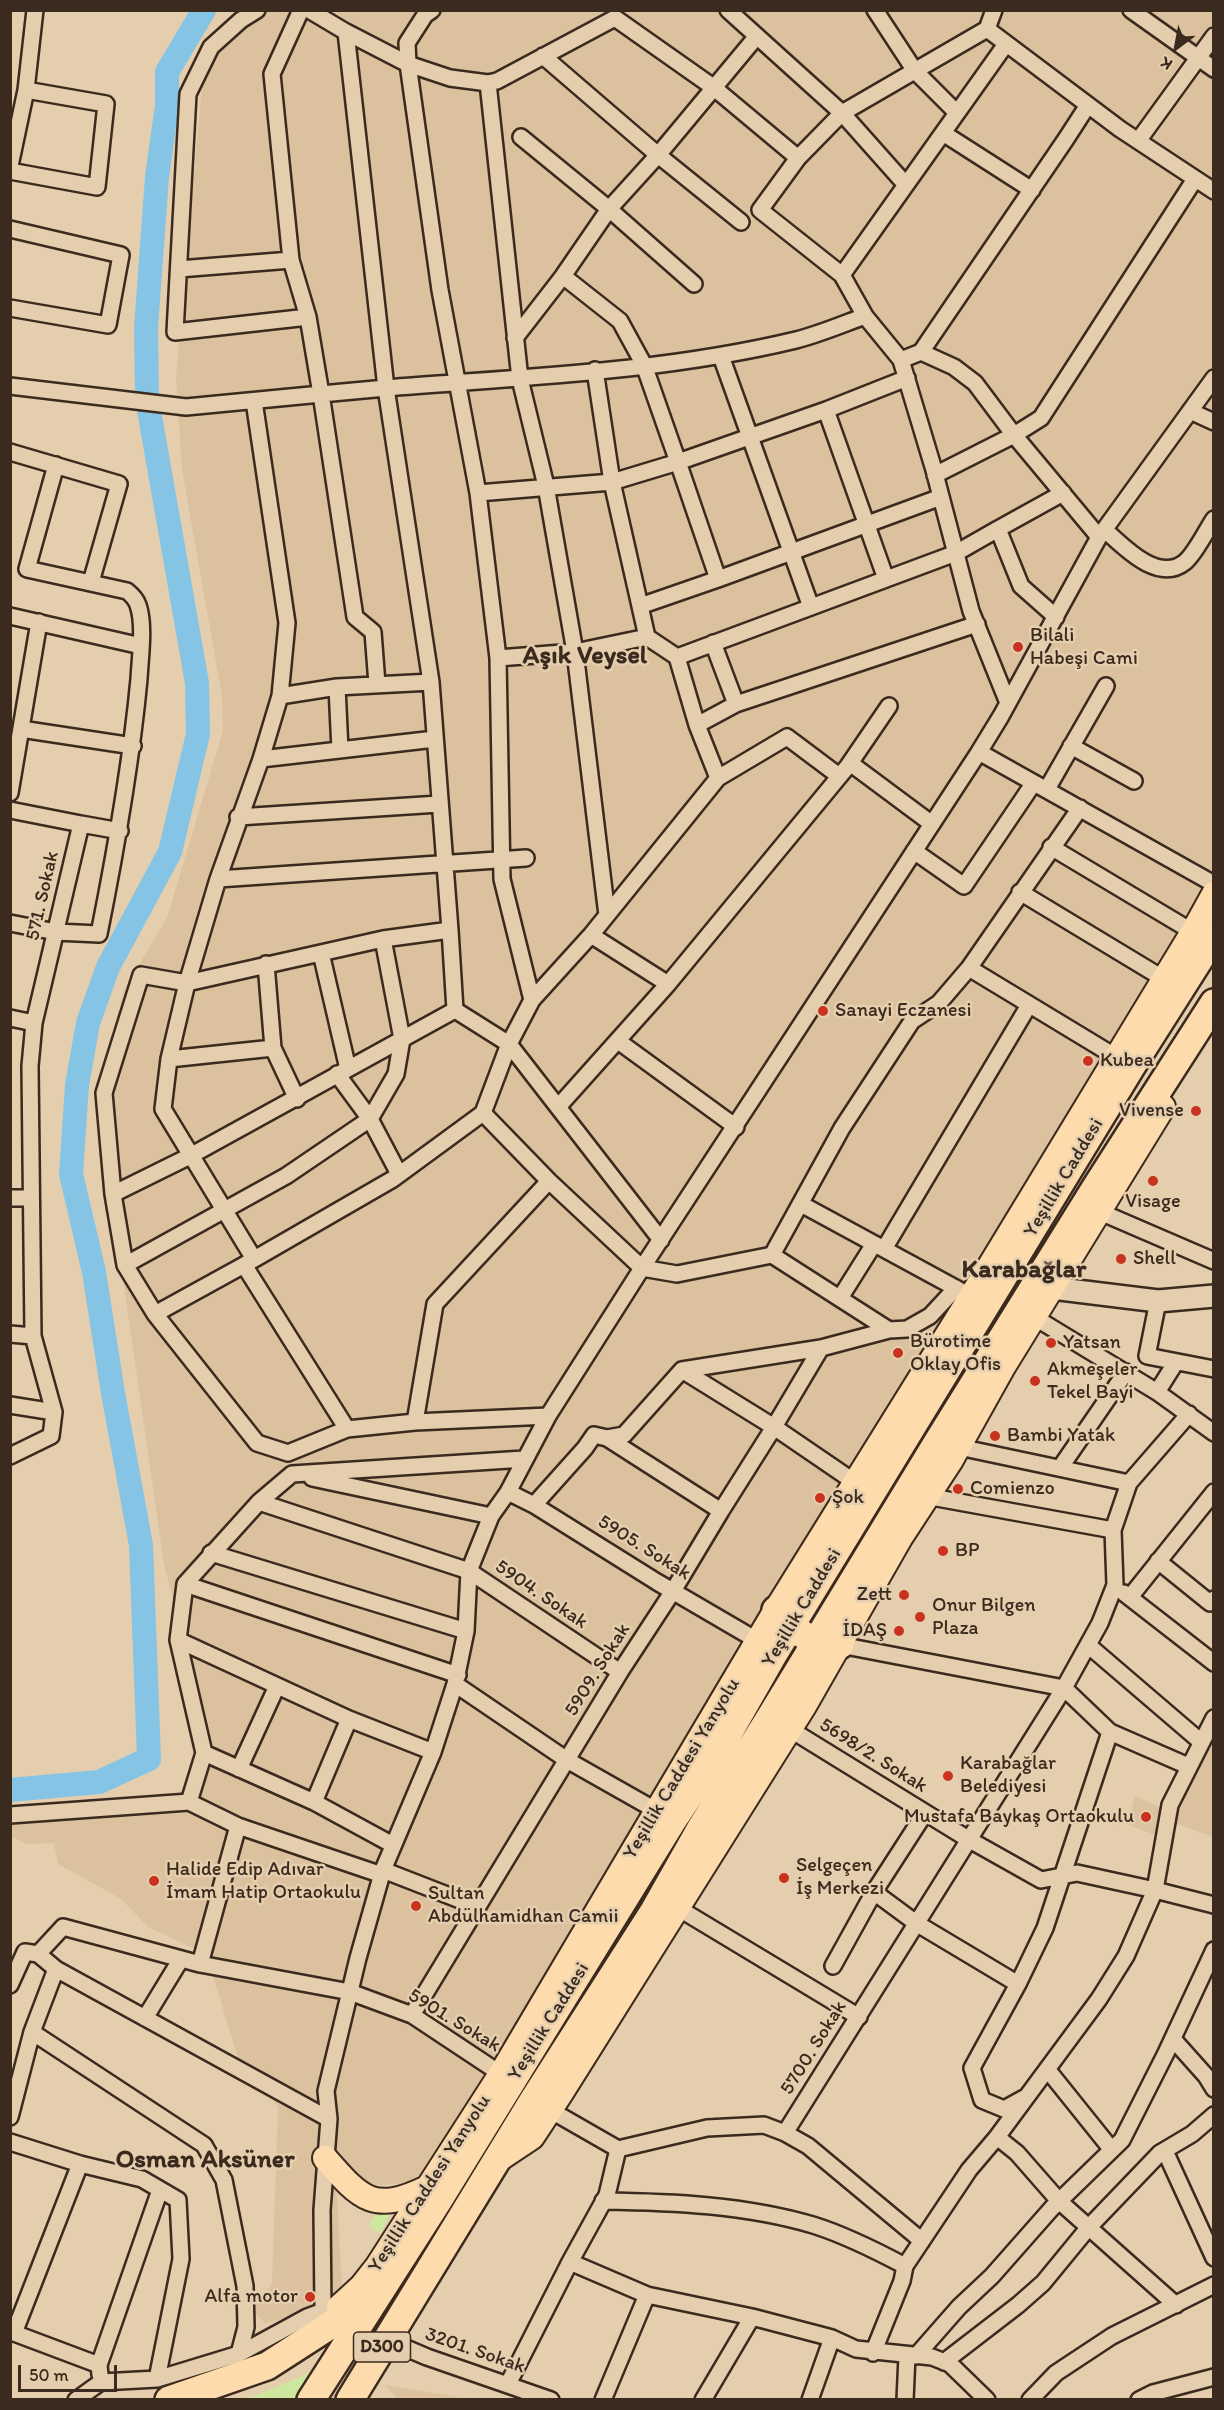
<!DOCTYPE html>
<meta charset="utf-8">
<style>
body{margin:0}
#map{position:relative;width:1224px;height:2410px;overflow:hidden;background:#e5ceae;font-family:Itim,sans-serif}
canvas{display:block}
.frame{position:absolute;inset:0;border:12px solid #3b2a1e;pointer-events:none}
.north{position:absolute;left:1146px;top:18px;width:60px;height:60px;-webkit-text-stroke:4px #e5ceae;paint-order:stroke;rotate:212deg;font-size:16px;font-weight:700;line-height:24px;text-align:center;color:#3b2a1e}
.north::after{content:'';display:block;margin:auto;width:21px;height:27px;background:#3b2a1e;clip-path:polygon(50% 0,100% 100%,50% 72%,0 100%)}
.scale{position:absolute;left:18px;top:2365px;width:99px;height:27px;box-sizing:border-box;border:3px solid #3b2a1e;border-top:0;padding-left:8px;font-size:18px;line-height:21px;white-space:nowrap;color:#3b2a1e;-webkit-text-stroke:4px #e5ceae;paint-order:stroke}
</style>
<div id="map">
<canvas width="1224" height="2410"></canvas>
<div class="frame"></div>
<div class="north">K</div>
<div class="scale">50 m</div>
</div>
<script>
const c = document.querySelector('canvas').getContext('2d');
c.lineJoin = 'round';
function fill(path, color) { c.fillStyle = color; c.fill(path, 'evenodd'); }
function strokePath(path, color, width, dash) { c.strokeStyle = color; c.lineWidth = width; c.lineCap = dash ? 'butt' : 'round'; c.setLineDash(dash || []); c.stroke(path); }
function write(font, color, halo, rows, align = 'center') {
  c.font = font + ' Itim,sans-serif'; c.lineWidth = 5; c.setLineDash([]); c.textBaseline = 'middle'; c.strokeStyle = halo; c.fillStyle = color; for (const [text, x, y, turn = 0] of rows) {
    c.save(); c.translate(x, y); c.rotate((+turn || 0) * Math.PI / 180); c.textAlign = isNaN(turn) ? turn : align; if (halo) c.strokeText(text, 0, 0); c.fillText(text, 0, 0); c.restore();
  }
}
const built = new Path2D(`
 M247,10L1213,11V880L418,2183L379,2185L336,2180L343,2305L265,2323L250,2309L272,2284L278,2107L238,2058L208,1960L197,1950L148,1927L121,1899L58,1864L54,1843L27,1844L11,1836L10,1823L190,1813L203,1818L190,1810L200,1749L187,1656L164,1564L124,1286L106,1190L97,1109L108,1051L124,990L167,918L223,731L222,696L182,470L176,377L206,42Z
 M1213,1728V1837L1175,1823L1181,1796Z
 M1135,1796L1165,1810L1156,1835L1128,1825Z
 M385,2385L469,2399H397Z`);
const green = new Path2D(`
 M379,2208L390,2215L380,2233L369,2226Z
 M317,2370L299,2399H247Z`);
const river = new Path2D(`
 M10,1790L99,1782L149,1759L141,1545L113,1393L94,1272L71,1174L77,1085L88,1023L108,967L170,852L198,734L197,683L147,399L146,328L157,177L167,105V72L204,10`);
const street = new Path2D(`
 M257,10L241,20L211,47L188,94L175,332L308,317
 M309,10L346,32L408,64L450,78L488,83
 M432,10L425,15L407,43L408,64L440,290L478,493L498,658
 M728,10L842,113L906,185
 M875,10L915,71L957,113
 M1131,10L1214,69
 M987,29L1120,129L1214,191
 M346,32L386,388L321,394L355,617L373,632L377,684
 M543,56L658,155L741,222
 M943,133L1032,190
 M521,137L609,209L694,284
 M1138,141L1214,36
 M10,166L26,90L35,10
 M10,171L97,187L106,104L26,90
 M10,229L121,255L108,325L10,308
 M179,269L291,260
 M842,275L760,210L798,158L842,113L987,29L994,10
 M865,316L842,275L1006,44
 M515,338L563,276
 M921,352L1066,139L1088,105
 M721,356L811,607
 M901,360L934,470L971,611L1008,703
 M595,370L612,482L640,606L718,579
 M10,386L186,407L321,394L308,317L291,260L272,74L301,10
 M826,410L678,462L718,579L941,497
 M1190,411L1214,422
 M10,452L119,484L91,582
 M935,475L1014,435L1041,418L1195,179
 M478,493L612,482L678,462L644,365L620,321L563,276L609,209L658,155L757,36
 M998,529L1063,493
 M1105,530C1123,546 1158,584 1185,562C1195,554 1206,531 1214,519
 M1099,537L1214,378
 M886,579L826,410L907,378
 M10,616L141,646
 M647,637L677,657L697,725L718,778
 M713,643L736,704
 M677,657L956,553L998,529L1021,586L1056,617
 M337,687L340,750
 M280,696L337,687L431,682
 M697,725L736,704L977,624
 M21,729L133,746
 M1071,746L1134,781
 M979,752L1214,884
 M261,759L435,739
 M850,763L932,824
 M1047,789L1106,686
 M10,793L39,622
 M10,810L81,824
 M238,817L439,804
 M1051,847L1193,932
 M914,851L964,886L1033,784
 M218,879L261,759L280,696L287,623L254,401
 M1020,892L1164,979
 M607,915L575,652L546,486L520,379L488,83L497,81L615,18L713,87L798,158
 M10,923L56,932L99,934C116,849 131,765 139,679C140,658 145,625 138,605C136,599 132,595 127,591L27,569L56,465
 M450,930L455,1010L509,1044L661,1240
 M591,935L668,984
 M321,953L348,1069
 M266,964L273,1048
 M969,968L1116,1057
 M532,1000L502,879L498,658L575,652L647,637L640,606
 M10,1018L34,1023
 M618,1041L736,1127
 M169,1059L273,1048L297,1099
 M337,1074L370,1119L399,1174
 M558,1107L668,984L848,766L889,706
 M483,1113L509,1044L532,1000L591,935L718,778L787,737L839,776
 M113,1194L190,1156L455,1010
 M10,1198H31
 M801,1204L963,1292
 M1098,1211L1214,1261
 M884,1249L1029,1005
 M772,1255L842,1128L912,1021L939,1003L969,968L1080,808
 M254,1259L163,1109L169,1059L187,983L218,879L526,858
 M125,1265L286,1176L370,1119L396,1074L402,1039L383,939
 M840,1298L874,1244
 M1158,1301L1147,1356L1214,1369
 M155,1314L244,1265
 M1034,1317L1157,1392L1214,1433
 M10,1334L33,1336
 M682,1370L774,1427L856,1483
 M1157,1392L1176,1362
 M10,1405L54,1412
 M415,1422L435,1304L549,1181
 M347,1429L415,1422L548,1416
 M607,1438L721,1511
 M10,1456L51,1436L54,1412L33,1336L30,1066L34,1023L81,824L120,831
 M1060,1468L1126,1372
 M312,1478L491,1516
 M1129,1483L1189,1414
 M508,1492L534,1505L657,1582L758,1641
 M926,1496L1113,1530
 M259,1502L469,1571L620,1672
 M534,1505L585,1448L594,1435L607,1438L624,1435L682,1370L821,1348L889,1330L907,1329L930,1316L956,1288
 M211,1553L466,1631
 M1158,1561L1210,1603L1214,1599
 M185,1584L458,1675
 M1124,1593L1214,1663
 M1130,1597L1214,1492
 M178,1640L349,1719L433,1752
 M840,1645L1064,1688L1110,1732L1188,1766
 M1088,1645L1200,1741
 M455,1684L567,1760L657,1811
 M788,1728L968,1839L1041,1880L1077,1873L1155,1890L1214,1905
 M204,1753L314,1802L393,1845
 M239,1769L277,1686
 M189,1802L204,1753L178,1640L185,1584L259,1502L292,1474L524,1459
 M314,1802L349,1719
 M10,1815L189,1802L238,1826L382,1875
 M383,1870L478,1907
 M874,1892L916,1923L1018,1984
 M678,1908L859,2017
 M200,1964L238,1826
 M833,1966L874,1892L925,1813
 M10,1985L25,1952L38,1954
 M412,2015L620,1672L673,1591L721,1511L774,1427L821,1348
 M145,2018L181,1959
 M32,2032L204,2145L224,2180L245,2286L246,2327L239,2354
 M1173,2039L1206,2076L1214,2089
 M1047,2069L1112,2150
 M1024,2098L1004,2109L982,2100L972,2068L1018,1984L1045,1928L1110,1732
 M550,2110L618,2149L707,2128L764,2125L785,2133L1064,1688L1100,1623L1115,1585L1113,1530L1129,1483L959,1447
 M10,2117L32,2032L56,1969
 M329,2119L56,1969L38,1954L63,1927L200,1964L350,1992L412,2015L501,2074
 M785,2133L808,2146L922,2241
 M997,2137L1017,2153L1059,2201L1176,2305
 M10,2142L80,2164L142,2179L178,2200L181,2259L157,2379
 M1165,2151L1214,2258
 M80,2164L14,2333L99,2365
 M603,2201C673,2202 745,2205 813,2225C845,2235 875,2250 905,2266
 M570,2262L647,2295L752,2317L832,2338L856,2349L932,2357L950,2364L987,2400
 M321,2322L323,2311L322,2210L329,2119L326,2091L358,1958L383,1870L433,1752L455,1684L466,1631L469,1571L491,1516L508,1492L548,1416L642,1268L979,752L1001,716L1099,537L1014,435L975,383L954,367L921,352L901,360L865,316C843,324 820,334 796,340C663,372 523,377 386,388L431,682L450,930L383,939L187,983L141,975L104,1093L113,1194L125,1265L155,1314L257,1443L288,1453L347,1429L244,1265L393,1179L483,1113L549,1181L642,1268L677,1274L772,1255L889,1330
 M387,2340L427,2357L551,2400
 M873,2353L902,2281L905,2266L969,2170L997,2137L1099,1999L1126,1956L1155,1890L1170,1805L1214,1718
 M916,2356L959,2307L992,2276L1052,2208L1122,2140L1166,2053L1214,1950
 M944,2362L1018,2305L1043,2283L1089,2227L1160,2153L1192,2134L1214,2115
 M100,2375L99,2365L160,2190
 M508,2384L570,2262L607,2195L618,2149
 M76,2400L101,2382L157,2379L239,2354L307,2317L323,2311
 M603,2400L647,2295
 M703,2400L752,2317
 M810,2400L832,2338
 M905,2400L907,2356
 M1030,2400L1056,2373L1112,2336L1214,2285
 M1139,2400L1153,2393L1214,2377`);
const secondary = new Path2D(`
 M1052,1288L1158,1301L1214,1296`);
const primary = new Path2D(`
 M325,2158C361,2199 373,2214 427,2188
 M496,2161L532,2137L561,2093L804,1706L900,1538L951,1460L1003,1367L1163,1107
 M339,2307L362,2286L377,2267L501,2074L776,1610L971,1297L1193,932L1214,894`);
const highway = new Path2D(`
 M776,1610L791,1627L815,1642L840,1645
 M169,2400L267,2366L343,2317L368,2297
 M311,2400L438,2201L673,1820L713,1760L773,1655L1131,1067L1214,936
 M350,2400L534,2099L654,1911L701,1828L771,1716L937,1443L1096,1187L1214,1003`);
const markers = [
 [1018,647,6,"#c8321e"],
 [823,1011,6,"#c8321e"],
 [1088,1061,6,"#c8321e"],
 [1196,1111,6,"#c8321e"],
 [1153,1181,6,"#c8321e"],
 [1121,1259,6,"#c8321e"],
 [1051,1343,6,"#c8321e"],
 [898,1353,6,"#c8321e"],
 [1035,1381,6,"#c8321e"],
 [995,1436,6,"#c8321e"],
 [958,1489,6,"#c8321e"],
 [820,1498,6,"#c8321e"],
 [943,1551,6,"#c8321e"],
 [904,1595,6,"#c8321e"],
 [920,1617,6,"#c8321e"],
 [899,1631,6,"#c8321e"],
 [948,1776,6,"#c8321e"],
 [1146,1817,6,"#c8321e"],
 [784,1878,6,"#c8321e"],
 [154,1881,6,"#c8321e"],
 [416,1906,6,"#c8321e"],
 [310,2297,6,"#c8321e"]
];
const shields = [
 [382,2347,57]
];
const shieldNames = [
 ["D300",382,2347]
];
const poiNames = [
 ["Bilali",1030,636],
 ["Habeşi Cami",1030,659],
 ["Sanayi Eczanesi",835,1011],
 ["Kubea",1100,1061],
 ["Vivense",1184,1111,"right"],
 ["Visage",1153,1202,"center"],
 ["Shell",1133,1259],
 ["Bürotime",910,1342],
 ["Oklay Ofis",910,1365],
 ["Yatsan",1063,1343],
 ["Akmeşeler",1047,1370],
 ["Tekel Bayi",1047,1393],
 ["Bambi Yatak",1007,1436],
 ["Comienzo",970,1489],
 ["Şok",832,1498],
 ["BP",955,1551],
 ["Zett",892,1595,"right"],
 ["Onur Bilgen",932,1606],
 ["Plaza",932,1629],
 ["İDAŞ",887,1631,"right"],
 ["Karabağlar",960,1764],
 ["Belediyesi",960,1787],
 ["Mustafa Baykaş Ortaokulu",1134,1817,"right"],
 ["Selgeçen",796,1866],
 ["İş Merkezi",796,1889],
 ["Halide Edip Adıvar",166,1870],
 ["İmam Hatip Ortaokulu",166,1893],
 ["Sultan",428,1894],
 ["Abdülhamidhan Camii",428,1917],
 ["Alfa motor",298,2297,"right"]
];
const streetNames = [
 ["571. Sokak",43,896,-77],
 ["Yeşillik Caddesi",1064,1178,-59],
 ["5905. Sokak",644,1548,32],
 ["5904. Sokak",541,1595,34],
 ["Yeşillik Caddesi",802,1608,-59],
 ["5909. Sokak",598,1670,-58],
 ["5698/2. Sokak",873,1756,32],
 ["Yeşillik Caddesi Yanyolu",682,1769,-59],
 ["5901. Sokak",454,2021,31],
 ["Yeşillik Caddesi",549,2022,-58],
 ["5700. Sokak",814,2048,-58],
 ["Yeşillik Caddesi Yanyolu",430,2184,-57],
 ["3201. Sokak",475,2351,19]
];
const districtNames = [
 ["Aşık Veysel",585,656],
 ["Karabağlar",1024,1270],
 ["Osman Aksüner",205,2160]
];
fill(built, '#dbc19d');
fill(green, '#cde89e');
strokePath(river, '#85c4e5', 24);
strokePath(street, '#3b2a1e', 20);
strokePath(secondary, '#3b2a1e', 26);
strokePath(primary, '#3b2a1e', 28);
strokePath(highway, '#3b2a1e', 32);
strokePath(street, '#e5ceae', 15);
strokePath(secondary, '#e5ceae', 21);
strokePath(primary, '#fedbac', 24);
strokePath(highway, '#fedbac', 27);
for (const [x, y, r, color] of markers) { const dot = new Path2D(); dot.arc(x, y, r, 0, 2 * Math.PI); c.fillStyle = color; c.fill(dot); strokePath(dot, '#e5ceae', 2); }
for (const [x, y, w] of shields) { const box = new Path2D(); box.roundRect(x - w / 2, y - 15, w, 30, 4.5); c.fillStyle = '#e5ceae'; c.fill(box); strokePath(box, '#3b2a1e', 1.5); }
write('bold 18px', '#3b2a1e', null, shieldNames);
write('20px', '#3b2a1e', '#e5ceae', poiNames, 'left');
write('20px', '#3b2a1e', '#e5ceae', streetNames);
write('bold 26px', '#3b2a1e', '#e5ceae', districtNames);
</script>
